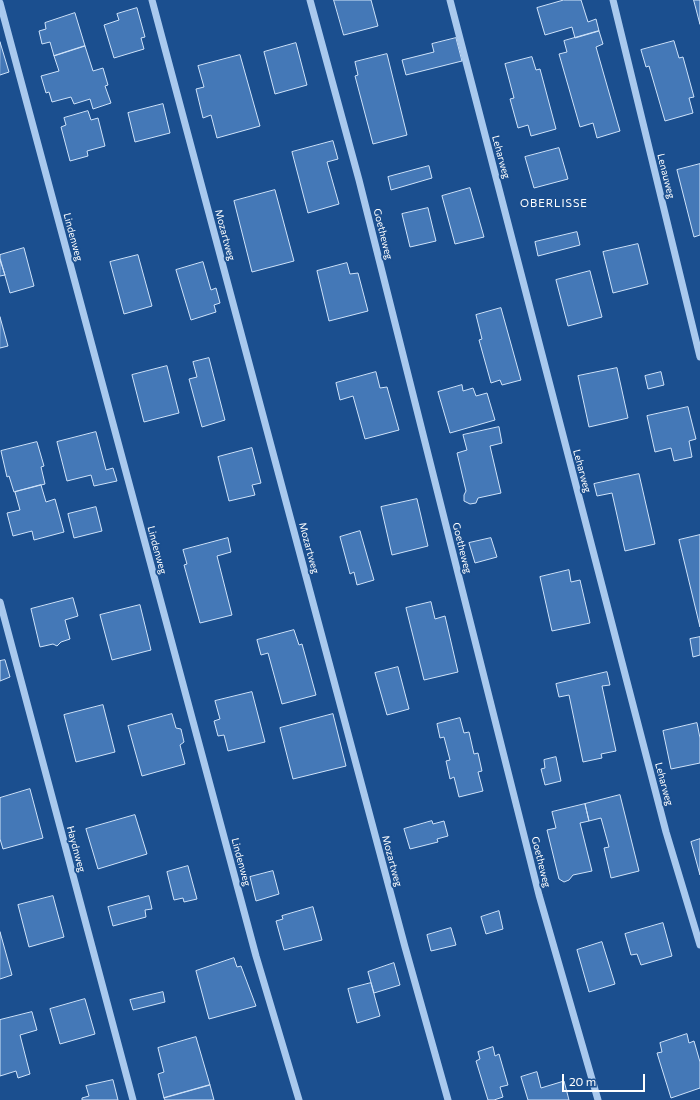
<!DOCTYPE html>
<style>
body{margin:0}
#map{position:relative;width:700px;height:1100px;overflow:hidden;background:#1b4f8f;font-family:Commissioner,sans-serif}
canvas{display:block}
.scale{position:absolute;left:562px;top:1074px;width:83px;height:18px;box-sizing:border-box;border:2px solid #fff;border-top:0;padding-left:5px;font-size:12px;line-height:14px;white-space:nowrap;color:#fff;-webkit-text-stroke:3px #1b4f8f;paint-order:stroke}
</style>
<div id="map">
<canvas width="700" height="1100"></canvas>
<div class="scale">20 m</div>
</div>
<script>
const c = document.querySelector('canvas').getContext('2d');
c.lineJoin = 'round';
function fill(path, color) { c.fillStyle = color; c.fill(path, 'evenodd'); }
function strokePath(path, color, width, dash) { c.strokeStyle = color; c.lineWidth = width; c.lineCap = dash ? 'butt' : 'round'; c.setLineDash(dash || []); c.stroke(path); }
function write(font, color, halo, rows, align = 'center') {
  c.font = font + ' Commissioner,sans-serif'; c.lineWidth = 4; c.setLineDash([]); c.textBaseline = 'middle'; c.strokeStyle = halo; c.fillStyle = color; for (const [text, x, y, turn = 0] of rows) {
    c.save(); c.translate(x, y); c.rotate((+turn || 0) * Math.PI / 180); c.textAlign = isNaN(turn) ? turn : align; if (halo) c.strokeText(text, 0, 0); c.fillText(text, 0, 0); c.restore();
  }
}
const building = new Path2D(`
 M334,0H371L378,26L344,35Z
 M564,0H581L588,22L596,19L599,31L575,38L572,27L545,35L537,8Z
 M694,0H700V24Z
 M137,8L145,37L141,38L144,49L114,58L104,25L119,20L117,14Z
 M75,13L85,46L54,56L50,42L42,44L39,31L46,29L45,23Z
 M599,31L603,44L596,47L620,131L597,138L593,123L580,127L559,54L567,52L564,41Z
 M456,38L462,61L406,75L402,60L434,52L432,44Z
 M674,41L679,58L683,57L694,97L689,98L693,113L665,121L649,66L646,67L641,50Z
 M0,42L9,72L0,75Z
 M296,43L307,85L275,94L264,52Z
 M85,46L93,71L103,68L108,85L105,86L111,103L93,109L90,99L74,104L71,97L52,102L49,92L46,93L41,76L59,71L54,56Z
 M387,54L407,135L373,144L355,76L358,75L355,62Z
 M240,55L260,126L217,138L211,115L203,118L196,89L204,87L198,66Z
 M532,57L536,70L540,69L556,129L531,136L528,125L518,128L510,99L514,98L505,64Z
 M163,104L170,133L135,142L128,113Z
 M88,111L91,120L98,118L105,146L87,151L88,156L70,161L61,127L66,125L64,118Z
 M333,141L338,159L327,162L339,204L308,213L292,152Z
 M559,148L568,179L534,188L525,157Z
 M700,164V235L694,237L677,170Z
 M429,166L432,178L391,190L388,177Z
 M470,188L484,237L455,244L442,196Z
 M275,190L294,261L252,272L234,201Z
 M428,208L436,241L410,247L402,214Z
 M577,232L580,245L538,256L535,242Z
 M638,244L648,284L613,293L603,252Z
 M24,248L34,286L10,293L0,258V255Z
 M138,255L152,306L124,314L110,262Z
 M0,260L5,275L0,276Z
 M203,262L211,290L216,288L220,303L214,305L216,312L191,320L176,270Z
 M347,263L350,274L358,273L368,311L329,321L317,271Z
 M590,271L602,317L568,326L556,280Z
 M501,308L521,380L502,385L500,380L491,383L479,340L482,339L476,315Z
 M0,317L8,346L0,348Z
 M209,358L225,420L202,427L189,379L197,377L193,362Z
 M167,366L179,413L144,422L132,375Z
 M617,368L628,418L589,427L578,376Z
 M376,372L380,388L387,387L399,430L365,439L353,396L340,400L336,383Z
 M661,372L664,385L648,389L645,376Z
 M462,385L463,391L473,388L476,396L487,393L495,420L450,433L438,392Z
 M688,407L696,439L689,441L692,457L674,461L671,448L655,452L647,416Z
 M499,427L502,443L490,446L501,493L478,498L476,503L470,504L464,501V495L466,491L457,453L467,450L463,435Z
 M96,432L106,470L113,468L117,481L94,486L91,475L67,481L57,442Z
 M37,442L44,466L41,467L45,484L14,492L9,476L7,477L1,451Z
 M252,448L261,483L252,485L255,495L229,501L218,457Z
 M639,474L655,544L625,551L612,493L597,496L594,484Z
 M41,485L46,502L55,499L64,532L34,540L32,531L13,536L7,513L20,510L15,492Z
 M417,499L428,546L392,555L381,507Z
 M96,507L102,531L74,538L68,514Z
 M360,531L374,580L357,585L354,572L350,574L340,537Z
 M700,535V627L679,540Z
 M228,538L231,552L217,556L232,615L200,623L184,565L187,564L183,550Z
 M491,538L497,557L475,563L469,543Z
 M569,570L571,582L580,580L590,623L552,631L540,577Z
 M73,598L78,616L65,620L70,639L61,642L57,646L53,644L40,647L31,609Z
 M431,602L435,619L445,616L458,672L424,680L406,608Z
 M140,605L151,650L112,660L100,615Z
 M294,630L299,645L302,644L316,695L282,704L268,653L261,655L257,640Z
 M700,637V655L693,657L690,639Z
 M5,660L10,677L0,681V661Z
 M398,667L409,709L387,715L375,673Z
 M607,672L610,685L602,686L616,751L601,754L602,758L583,762L569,695L559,697L556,684Z
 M252,692L265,742L228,751L224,735L218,736L214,721L220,719L215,701Z
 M103,705L115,752L76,762L64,715Z
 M172,714L176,728L181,729L184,742L180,745L185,764L142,776L128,726Z
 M333,714L346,766L293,779L280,728Z
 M460,718L464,733L469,732L474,754L478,753L482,771L478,772L483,791L459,797L454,777L450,779L446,761L450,760L444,737L440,738L437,724Z
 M697,723L700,738V763L671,769L663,731Z
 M556,757L561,781L545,785L541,769L545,768L544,760Z
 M30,789L43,838L3,849L0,839V798Z
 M620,795L639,871L611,878L604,848L609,847L601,818L589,821L585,804Z
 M585,804L589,821L580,823L592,871L573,875L569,880L564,882L559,879L547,830L556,828L552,812Z
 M135,815L147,854L98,869L86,829Z
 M432,821L433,824L444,821L448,836L437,839L438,842L410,849L404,829Z
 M700,839V875L691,842Z
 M188,866L197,899L184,902L183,898L174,900L167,872Z
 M273,871L279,894L256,901L250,877Z
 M53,896L64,937L29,947L18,905Z
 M149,896L152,909L145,910L146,917L113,926L108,907Z
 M313,907L322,940L284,950L276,921L283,919L282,916Z
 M499,911L503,929L486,934L481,917Z
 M663,923L672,956L641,965L637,954L631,955L625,934Z
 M451,928L456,945L431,951L427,935Z
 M0,932L12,975L0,979Z
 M602,942L615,984L589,992L577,950Z
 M234,958L237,967L241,966L256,1006L209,1019L196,971Z
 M394,963L400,985L374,993L368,972Z
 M371,983L380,1016L357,1023L348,989Z
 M163,992L165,1002L133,1010L130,1000Z
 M85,999L95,1034L60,1044L50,1009Z
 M32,1012L37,1030L20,1035L30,1074L18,1078L16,1071L0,1076V1020Z
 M687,1034L689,1043L694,1041L700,1062V1088L671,1098L657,1053L662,1052L660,1043Z
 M196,1037L210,1085L164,1098L158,1074L164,1072L158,1048Z
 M493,1047L495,1056L499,1054L508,1085L500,1087L503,1097L494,1100H488L476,1061L480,1059L478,1052Z
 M537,1072L541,1088L564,1081L569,1100H528L521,1077Z
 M113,1080L118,1100H82V1098L89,1096L86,1086Z
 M210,1085L214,1100H165L164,1098Z`);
const minor = new Path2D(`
 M152,0L405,947L448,1100
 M310,0L359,180L539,895L598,1100
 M450,0L666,832L700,945
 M613,0L700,357
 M0,3L256,956L299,1100
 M0,602L133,1100`);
const streetNames = [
 ["Leharweg",501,157,75],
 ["Lenauweg",666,176,76],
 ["Goetheweg",383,234,76],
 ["Mozartweg",225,235,75],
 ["Lindenweg",73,237,75],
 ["Leharweg",582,471,75],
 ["Mozartweg",309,548,75],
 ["Goetheweg",462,548,76],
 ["Lindenweg",157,550,75],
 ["Leharweg",664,784,75],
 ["Haydnweg",76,849,75],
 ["Mozartweg",392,861,75],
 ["Lindenweg",241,862,75],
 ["Goetheweg",541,862,76]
];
const neighbourhoodNames = [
 ["OBERLISSE",554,203]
];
fill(building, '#4478b7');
strokePath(building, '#cfe3fa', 1);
strokePath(minor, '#a9c9ee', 7);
write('10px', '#fff', '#1b4f8f', streetNames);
c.letterSpacing = '1px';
write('11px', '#fff', '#1b4f8f', neighbourhoodNames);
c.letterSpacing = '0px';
</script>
